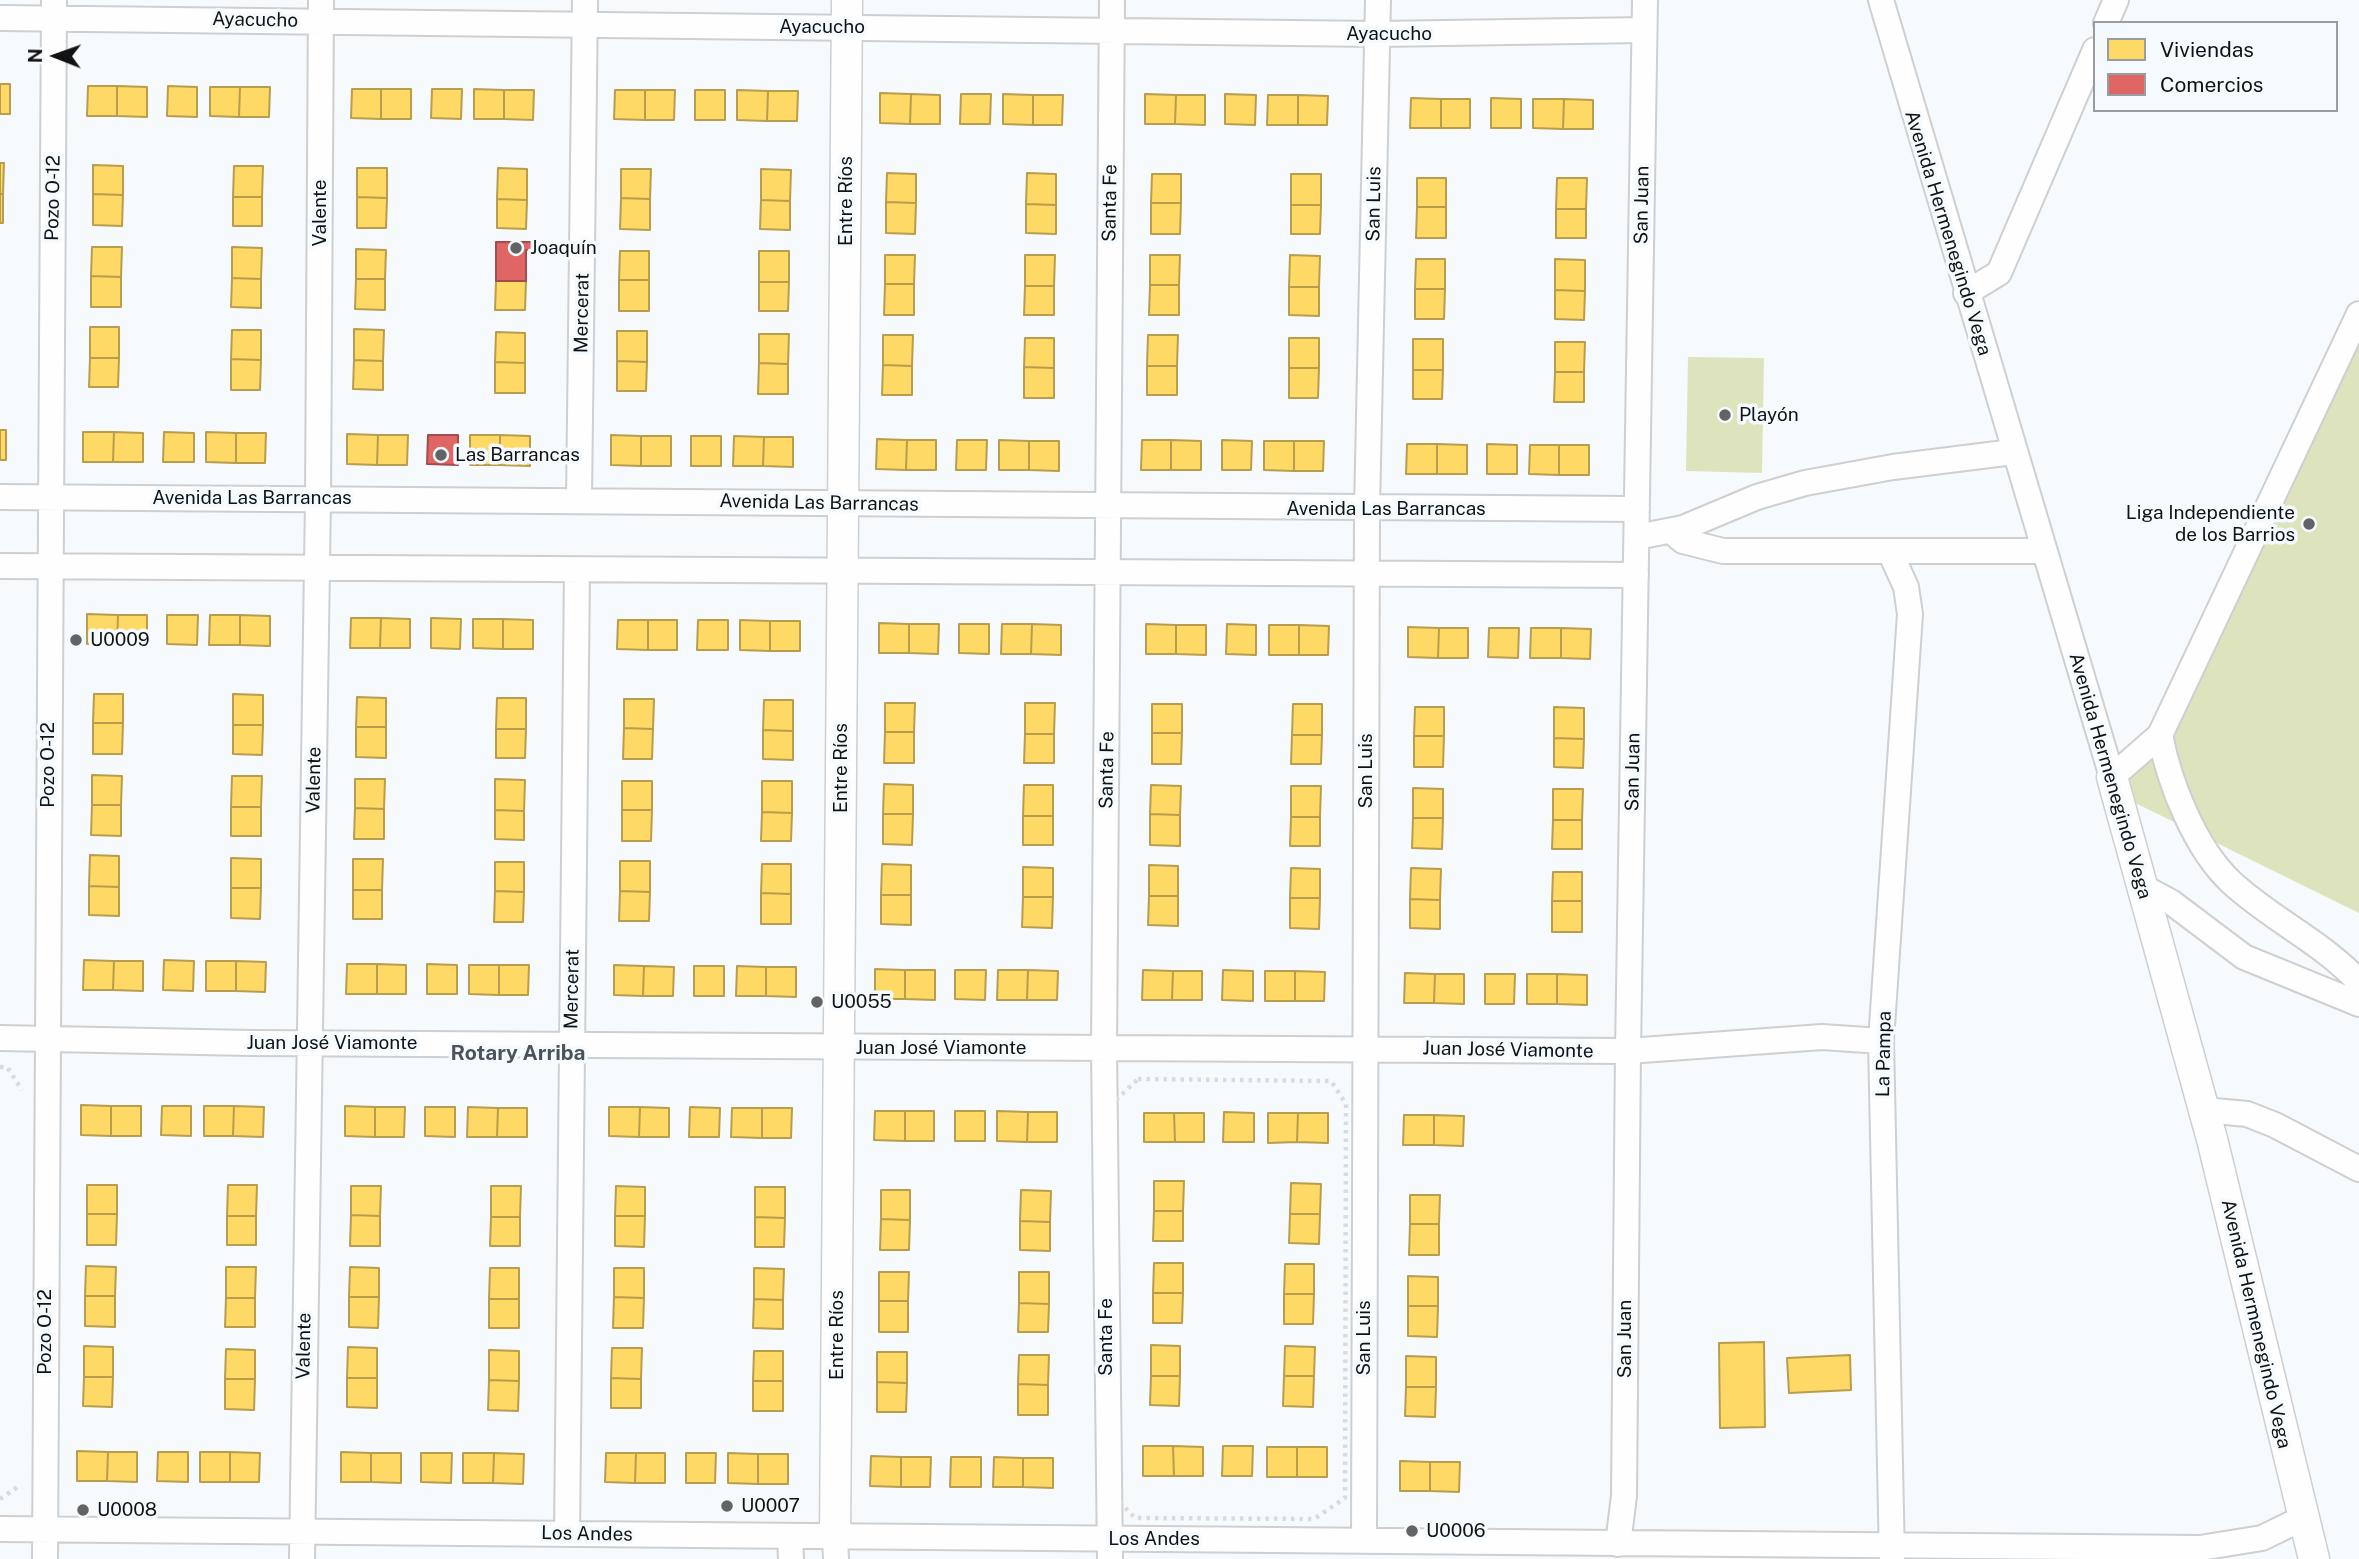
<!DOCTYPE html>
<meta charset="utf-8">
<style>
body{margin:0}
#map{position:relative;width:2359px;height:1559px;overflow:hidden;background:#f7fafc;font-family:"Public Sans",sans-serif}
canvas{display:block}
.legend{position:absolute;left:2093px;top:21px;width:245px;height:91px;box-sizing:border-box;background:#f5fafe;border:2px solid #999da0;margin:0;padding:9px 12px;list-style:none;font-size:21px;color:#101214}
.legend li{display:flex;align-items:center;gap:14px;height:35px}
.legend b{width:35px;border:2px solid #999da0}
.north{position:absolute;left:21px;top:21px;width:70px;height:70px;-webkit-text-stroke:5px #f5fafe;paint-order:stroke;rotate:271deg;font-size:19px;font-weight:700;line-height:28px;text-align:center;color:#101214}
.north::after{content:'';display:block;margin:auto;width:24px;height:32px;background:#101214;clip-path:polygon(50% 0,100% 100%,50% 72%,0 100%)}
</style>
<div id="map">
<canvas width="2359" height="1559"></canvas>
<ul class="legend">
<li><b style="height:19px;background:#ffd966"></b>Viviendas</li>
<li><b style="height:19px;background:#e06666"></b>Comercios</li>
</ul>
<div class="north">N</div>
</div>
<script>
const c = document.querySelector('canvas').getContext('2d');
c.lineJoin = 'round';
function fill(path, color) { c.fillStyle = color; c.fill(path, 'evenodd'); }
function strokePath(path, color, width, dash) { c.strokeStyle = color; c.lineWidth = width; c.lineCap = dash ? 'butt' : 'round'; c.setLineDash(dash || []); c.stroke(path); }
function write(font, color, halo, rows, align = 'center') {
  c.font = font + ' "Public Sans",sans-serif'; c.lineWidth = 7; c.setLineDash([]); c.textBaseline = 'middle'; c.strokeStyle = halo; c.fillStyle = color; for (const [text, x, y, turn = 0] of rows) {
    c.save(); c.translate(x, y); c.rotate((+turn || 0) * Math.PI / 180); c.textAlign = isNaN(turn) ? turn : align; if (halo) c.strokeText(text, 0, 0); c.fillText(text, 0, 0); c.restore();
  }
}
const green = new Path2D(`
 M2359,314V913L2117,794Z
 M1688,357L1764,358L1762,473L1686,471Z`);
const homes = new Path2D(`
 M0,84H10V114H0Z
 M88,86H117V116H87Z
 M117,86L147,87V117L117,116Z
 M168,86L197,87V117L167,116Z
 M210,87H240L239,117L210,116Z
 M240,87H270L269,117H239Z
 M352,89H381V119L351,118Z
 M381,89H411V119H381Z
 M432,89H462L461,119L431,118Z
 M474,89L504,90V119H474Z
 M504,90H534L533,120L504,119Z
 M615,90H645V120L614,119Z
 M645,90H675L674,120H645Z
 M695,90H725V120H695Z
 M737,90L768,91L767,121L737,120Z
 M768,91H798L797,121H767Z
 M880,93L911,94L910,124L880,123Z
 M911,94L940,95V124H910Z
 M961,94H991L990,124H960Z
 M1003,94L1033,95V125L1003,124Z
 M1145,94L1176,95L1175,124H1145Z
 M1225,94L1256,95L1255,125L1225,124Z
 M1033,95H1063L1062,125H1033Z
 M1176,95H1205V125L1175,124Z
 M1268,95H1298V125H1267Z
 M1298,95L1328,96L1327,125H1298Z
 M1411,98L1441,99V128H1410Z
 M1491,98L1521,99V128H1491Z
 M1441,99H1470V128H1441Z
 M1533,99H1564L1563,129L1533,128Z
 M1564,99L1593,100V129H1563Z
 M0,163H4L3,194H0Z
 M93,165L123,166V195L93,194Z
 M234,166H263L262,197H233Z
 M357,168H387V198L357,197Z
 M498,168L527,169V200L497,199Z
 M621,169H651L650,199L621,198Z
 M761,169L791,170L790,201L761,200Z
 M887,173L916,174V203L886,202Z
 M1027,173L1056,174V205L1026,204Z
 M1152,174H1181V203H1151Z
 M1291,174H1321V205H1291Z
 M1417,178H1446V207H1417Z
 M1557,178H1587L1586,209H1556Z
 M0,194H3V223H0Z
 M93,194L123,195L122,226L93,225Z
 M233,197H262V226H233Z
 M357,197L387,198L386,228H357Z
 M621,198L650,199V230L620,229Z
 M497,199L527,200L526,229L497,228Z
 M761,200L790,201V230L760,229Z
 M886,202L916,203L915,234L886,233Z
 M1151,203H1181L1180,234H1151Z
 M1026,204L1056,205V234L1026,233Z
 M1291,205H1321L1320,234H1291Z
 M1417,207H1446V238H1416Z
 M1556,209H1586V238H1556Z
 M92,247H122L121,277L91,276Z
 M232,247L262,248L261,279L232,278Z
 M356,249L386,250L385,279H356Z
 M620,251H649V280H619Z
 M759,251H789V282H759Z
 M885,255H915L914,284H885Z
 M1025,255H1055L1054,286H1025Z
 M1150,255H1180L1179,285H1150Z
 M1290,255L1320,256L1319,287H1289Z
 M1416,259H1445V289H1415Z
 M1555,259L1585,260V291L1555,290Z
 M91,276L121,277V307H91Z
 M232,278L261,279V308L231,307Z
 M356,279H385V310L355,309Z
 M619,280H649V311H619Z
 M496,281H526L525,310H495Z
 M759,282H789L788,311H759Z
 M885,284H914V315H884Z
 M1150,285H1179V315H1149Z
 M1025,286H1054V315H1024Z
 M1289,287H1319V316L1289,315Z
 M1415,289H1445L1444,319H1415Z
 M1555,290L1585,291L1584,320L1555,319Z
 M90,327H119V358H90Z
 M354,329L384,330L383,361L354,360Z
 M232,330H261V360L231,359Z
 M617,331H647V362L617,361Z
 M496,332L525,333V363L495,362Z
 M759,334H789L788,364L759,363Z
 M883,335H913L912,366L883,365Z
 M1148,335H1178L1177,366H1147Z
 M1025,338H1054V368L1024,367Z
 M1289,338H1319V368H1289Z
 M1413,339H1443V370H1413Z
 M1555,342H1585L1584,372H1555Z
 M90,358H119L118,387H89Z
 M231,359L261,360L260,390H231Z
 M354,360L383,361V390L353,389Z
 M617,361L647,362L646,391H617Z
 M495,362L525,363V393H495Z
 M759,363L788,364V394H758Z
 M883,365L912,366V395H882Z
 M1147,366H1177V395H1147Z
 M1024,367L1054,368V398H1024Z
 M1289,368H1319L1318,398H1289Z
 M1413,370H1443L1442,399H1413Z
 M1555,372H1584V402H1554Z
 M0,430H6V460H0Z
 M83,432H114L113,462H83Z
 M114,432L143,433V462H113Z
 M164,432L194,433V462H163Z
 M206,432L236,433V463L206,462Z
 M236,433H266L265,463H236Z
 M347,434L378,435L377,465L347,464Z
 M378,435H408L407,465H377Z
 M470,435H500V465H470Z
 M500,435L530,436V466L500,465Z
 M611,435L641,436V466L611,465Z
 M641,436H671V466H641Z
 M691,436H721V466H691Z
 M734,436L764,437L763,466H733Z
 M764,437H793V467L763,466Z
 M877,439L907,440L906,470L876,469Z
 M907,440H936V470H906Z
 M957,440H987L986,470H956Z
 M999,440L1029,441V470H999Z
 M1142,440H1171V470H1141Z
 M1171,440L1201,441V470H1171Z
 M1222,440L1252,441L1251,470H1222Z
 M1029,441H1059V471L1029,470Z
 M1264,441H1294V471L1264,470Z
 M1294,441H1324L1323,471H1294Z
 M1407,444H1437V474H1406Z
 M1437,444L1467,445V474H1437Z
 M1487,444L1517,445V474H1487Z
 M1530,445H1559V475L1529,474Z
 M1559,445H1589V475H1559Z
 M87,614L118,615L117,644H87Z
 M118,615H147V645L117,644Z
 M167,615H198L197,645L167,644Z
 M210,615H240V645H209Z
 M240,615L270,616V646L240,645Z
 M351,618H381L380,648H350Z
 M381,618L410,619V648H380Z
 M431,618L461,619L460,649L431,648Z
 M473,619H503V649L473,648Z
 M503,619L533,620V649H503Z
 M618,620H648V650L617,649Z
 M648,620H677V650H648Z
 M698,620H728V650H697Z
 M740,620L770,621V651L740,650Z
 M770,621H800V651H770Z
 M879,623L909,624V653H879Z
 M909,624H939L938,654L909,653Z
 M959,624H989V654L959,653Z
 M1002,624H1032L1031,654H1001Z
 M1032,624L1061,625V655L1031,654Z
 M1146,624L1176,625V654H1146Z
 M1227,624L1256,625V655L1226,654Z
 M1176,625H1206V655L1176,654Z
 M1269,625H1299V655H1269Z
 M1299,625L1329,626L1328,655H1299Z
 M1408,627L1439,628L1438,658L1408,657Z
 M1439,628H1468V658H1438Z
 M1489,628H1519L1518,658L1488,657Z
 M1531,628H1561V658H1530Z
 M1561,628L1591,629L1590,659L1561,658Z
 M94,694H123V723H93Z
 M233,694L263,695V725H233Z
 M357,697L386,698V727H356Z
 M497,698H526V729H496Z
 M624,699H654L653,729L624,728Z
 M764,700H793V731L763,730Z
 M885,703H915L914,732H885Z
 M1025,703H1055L1054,734H1025Z
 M1152,704H1182V733H1152Z
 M1293,704H1322V735H1292Z
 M1415,707H1444V736H1414Z
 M1554,707L1584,708V739L1554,738Z
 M93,723H123L122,754H93Z
 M233,725H263L262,755L233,754Z
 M356,727H386V758L356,757Z
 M624,728L653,729L652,759H623Z
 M496,729H526L525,758H496Z
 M763,730L793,731V760L763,759Z
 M885,732H914V763H884Z
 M1152,733H1182L1181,764H1152Z
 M1025,734H1054V763H1024Z
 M1292,735H1322L1321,764H1291Z
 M1414,736H1444L1443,767H1414Z
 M1554,738L1584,739L1583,768L1554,767Z
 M92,775L122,776L121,805H92Z
 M232,776H262L261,807H231Z
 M355,779H385L384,809L355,808Z
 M495,779L525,780L524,811L495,810Z
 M622,781H652V810H622Z
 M762,781H792V813L762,812Z
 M884,784L913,785V814H883Z
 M1024,785H1053V816H1023Z
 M1151,785L1181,786L1180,815L1150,814Z
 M1291,786H1321L1320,817H1291Z
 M1413,788L1443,789V818H1413Z
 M1553,789H1583L1582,820H1553Z
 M92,805H121V836L91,835Z
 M231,807H261V836H231Z
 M355,808L384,809V839H354Z
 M495,810L524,811V840L495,839Z
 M622,810H652L651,841H622Z
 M762,812L792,813L791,841H761Z
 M883,814H913L912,845L883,844Z
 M1150,814L1180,815V846L1150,845Z
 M1023,816H1053V845H1023Z
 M1291,817H1320V846H1290Z
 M1413,818H1443L1442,849L1412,848Z
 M1553,820H1582V849H1552Z
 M90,855L119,856V887L89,886Z
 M231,858L261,859V888H231Z
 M353,859H383L382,890H353Z
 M620,861H650V892L620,891Z
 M495,862H524V892L495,891Z
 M762,864H791V894L761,893Z
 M882,864L911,865V895H881Z
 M1149,865L1178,866V896H1149Z
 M1023,867L1053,868V897H1023Z
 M1291,868L1320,869V898H1290Z
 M1411,868L1441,869L1440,900L1410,899Z
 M1553,872H1582V901H1552Z
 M89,886L119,887V916L89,915Z
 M231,888H261L260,919L231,918Z
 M353,890H382V919H353Z
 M495,891L524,892L523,922H494Z
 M620,891L650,892L649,921H619Z
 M761,893L791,894V924H761Z
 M881,895H911V925L881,924Z
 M1149,896H1178V926L1148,925Z
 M1023,897H1053L1052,928L1022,927Z
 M1290,898H1320L1319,929L1290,928Z
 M1410,899L1440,900V929L1410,928Z
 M1552,901H1582V932H1552Z
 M84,960L114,961L113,990H83Z
 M164,960L194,961L193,991L163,990Z
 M114,961H143V991L113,990Z
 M206,961H236V991H206Z
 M236,961L266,962L265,992L236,991Z
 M347,964H377V994H346Z
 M377,964L406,965V994H377Z
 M427,964L457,965V994H427Z
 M469,965H499V995L469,994Z
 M499,965H529L528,995H499Z
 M614,965L644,966L643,996L614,995Z
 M644,966L674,967L673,996H643Z
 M694,966H724V996H694Z
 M737,966L766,967V996H736Z
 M766,967H796V997L766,996Z
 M875,969L905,970V999H875Z
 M905,970H935V1000L905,999Z
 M955,970H986L985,1000L955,999Z
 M998,970H1028L1027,1000H997Z
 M1028,970L1058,971L1057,1000H1027Z
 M1143,970L1173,971L1172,1000H1142Z
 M1223,970L1253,971V1001L1222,1000Z
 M1173,971H1202V1000H1172Z
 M1265,971H1295V1001H1265Z
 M1295,971L1325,972L1324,1001H1295Z
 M1405,973L1435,974L1434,1003H1404Z
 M1435,974H1464V1004L1434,1003Z
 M1485,974H1515L1514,1004H1485Z
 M1527,974H1557V1004H1527Z
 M1557,974L1587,975V1005L1557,1004Z
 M81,1105L111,1106V1136L81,1135Z
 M111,1106H141V1136H111Z
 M162,1106H191V1136L161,1135Z
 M204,1106H234L233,1136H204Z
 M234,1106L264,1107L263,1137L233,1136Z
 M345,1106L375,1107V1137L345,1136Z
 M375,1107H405L404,1137H375Z
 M425,1107H455V1137L425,1136Z
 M468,1107L498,1108L497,1137H467Z
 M609,1107H640L639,1137L609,1136Z
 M640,1107L669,1108V1137H639Z
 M690,1107L720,1108L719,1137H689Z
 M498,1108H527V1137H497Z
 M732,1108H762V1138L731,1137Z
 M762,1108H792L791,1138H762Z
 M875,1111H905V1141L874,1140Z
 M905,1111H934V1141H905Z
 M955,1111H985V1141H955Z
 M997,1111L1028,1112L1027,1142L997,1141Z
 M1028,1112H1057V1142H1027Z
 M1224,1112L1254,1113V1142H1223Z
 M1144,1113H1174L1175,1142H1144Z
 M1174,1113H1204V1142H1175Z
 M1268,1113H1298L1297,1142L1268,1143Z
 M1298,1113H1328V1143L1297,1142Z
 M1404,1115H1434V1145H1403Z
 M1434,1115L1464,1116L1463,1146L1434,1145Z
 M1154,1181H1184L1183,1211H1154Z
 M1291,1183L1321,1184L1320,1214H1290Z
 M87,1185H117V1214H87Z
 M228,1185H257L256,1216H227Z
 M351,1186H381L380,1216L351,1215Z
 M491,1186H521L520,1217H491Z
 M616,1186L645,1187V1216H615Z
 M755,1187H785V1218L755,1217Z
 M881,1190H910V1220L881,1219Z
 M1021,1190L1051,1191L1050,1222L1020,1221Z
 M1410,1195H1440L1439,1224H1410Z
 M1154,1211H1183V1241H1153Z
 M87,1214H117L116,1245H87Z
 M1290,1214H1320L1319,1244L1289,1243Z
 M351,1215L380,1216V1246H350Z
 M227,1216H256V1245H227Z
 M615,1216H645L644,1247L615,1246Z
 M491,1217H520V1246H490Z
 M755,1217L785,1218L784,1247H755Z
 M881,1219L910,1220L909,1250H880Z
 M1020,1221L1050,1222V1251L1020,1250Z
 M1410,1224H1439V1255H1409Z
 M1154,1263H1183V1293H1153Z
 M1285,1264H1314V1294H1284Z
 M86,1266L116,1267L115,1296H85Z
 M226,1267H256L255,1298H226Z
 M350,1267L379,1268V1297H349Z
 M490,1268H519V1299H489Z
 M614,1268H644V1298L614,1297Z
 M754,1268L784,1269L783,1300L754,1299Z
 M879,1272H909L908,1301H879Z
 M1019,1272H1049V1304L1019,1303Z
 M1408,1276L1438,1277V1306H1408Z
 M1153,1293H1183L1182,1323H1153Z
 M1284,1294H1314L1313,1324H1284Z
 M85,1296H115V1327L85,1326Z
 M349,1297H379L378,1328L349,1327Z
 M614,1297L644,1298L643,1328H613Z
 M226,1298H255V1327H225Z
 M489,1299H519V1328H489Z
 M754,1299L783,1300V1329L753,1328Z
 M879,1301H908V1332H879Z
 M1019,1303L1049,1304L1048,1332H1018Z
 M1408,1306H1438L1437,1337L1408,1336Z
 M1764,1342L1765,1427L1720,1428L1719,1343Z
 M1151,1345L1180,1346V1376H1151Z
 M84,1346L113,1347V1377H84Z
 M1285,1346L1315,1347L1314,1376H1284Z
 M348,1347L377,1348V1378H347Z
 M612,1348H642L641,1379L611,1378Z
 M226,1349L255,1350V1379H225Z
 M489,1350L519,1351V1381L489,1380Z
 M754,1351H783V1381H753Z
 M877,1352H907V1383L877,1382Z
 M1019,1355H1049L1048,1385L1018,1384Z
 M1850,1355L1851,1390L1789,1393L1787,1358Z
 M1406,1356L1436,1357V1387H1406Z
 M1151,1376H1180L1179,1406L1150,1405Z
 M1284,1376H1314L1313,1407L1283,1406Z
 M84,1377H113L112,1407L83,1406Z
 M347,1378H377V1408L347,1407Z
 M611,1378L641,1379V1408H611Z
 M225,1379H255L254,1410L225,1409Z
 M489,1380L519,1381L518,1411L488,1410Z
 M753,1381H783V1411H753Z
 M877,1382L907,1383L906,1412H877Z
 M1018,1384L1048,1385V1415H1018Z
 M1406,1387H1436L1435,1417L1405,1416Z
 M1143,1446H1173L1174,1476H1143Z
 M1173,1446L1203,1447V1476H1174Z
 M1223,1446H1253L1252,1476H1222Z
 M1267,1447H1297V1477H1267Z
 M1297,1447H1327V1477H1297Z
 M77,1451L108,1452L107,1481H77Z
 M108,1452H137V1482L107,1481Z
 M158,1452H188V1482L157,1481Z
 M200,1452H230V1482H200Z
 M230,1452L260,1453L259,1482H230Z
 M341,1452L371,1453V1482H341Z
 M371,1453H401V1483L371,1482Z
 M421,1453H452L451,1483L421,1482Z
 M463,1453H494L493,1483H463Z
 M494,1453L524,1454L523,1484L493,1483Z
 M606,1453H636L635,1483L605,1482Z
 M636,1453H665V1483H635Z
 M686,1453H716L715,1483H686Z
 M728,1453L758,1454V1484L728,1483Z
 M758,1454H788V1484H758Z
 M871,1456L901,1457V1487L870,1486Z
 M901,1457H931L930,1487H901Z
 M951,1457H981V1487H950Z
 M994,1457L1023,1458V1487H993Z
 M1023,1458H1053V1488L1023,1487Z
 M1400,1461L1430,1462V1491H1400Z
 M1430,1462H1460L1459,1492L1430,1491Z`);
const shops = new Path2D(`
 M496,242H533V250H526V281H496Z
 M428,435H458V465L427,464Z`);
const path = new Path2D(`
 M0,1067H7L22,1090
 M1138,1079L1331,1081L1346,1104L1345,1498L1314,1519L1135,1518L1113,1495L1115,1101Z
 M0,1499L19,1486`);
const minor = new Path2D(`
 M1881,0L2112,777L2160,735L2359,314
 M0,18L1378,34L1644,30
 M2106,23L2116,0
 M1966,293L1999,273L2095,50
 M0,497L1637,509
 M579,500L585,0
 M1671,531L1683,541L1723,551H2044
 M1637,537L1683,528L1757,497L1805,483L1893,467L2013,452
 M1891,554L1906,587L1910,614L1881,1041L1892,1559
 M0,566L1636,575
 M2160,735C2169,782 2195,849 2232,883C2271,919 2322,942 2359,982
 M2143,887L2171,902L2244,957L2359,1004
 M0,1038L251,1043L1628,1051L1822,1037L1881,1041
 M2204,1110L2247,1114L2275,1125L2359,1169
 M0,1529L2200,1548L2262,1538L2303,1518
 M567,1534L577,570
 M790,1537L791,1559
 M835,1537L836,1559
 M1364,1541L1367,509L1378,0
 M1618,1544L1624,1496L1628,1051L1645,0
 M45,1559L54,0
 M302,1559L318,499L321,0
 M1110,1559L1104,1049L1112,0`);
const tertiary = new Path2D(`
 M2112,777L2212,1139L2314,1559
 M835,1537L847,0`);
const markers = [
 [516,248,7,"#616365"],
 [1725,415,7,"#616365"],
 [441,455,7,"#616365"],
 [2309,524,7,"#616365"],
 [76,640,7,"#616365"],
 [817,1002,7,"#616365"],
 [727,1506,7,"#616365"],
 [83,1510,7,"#616365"],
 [1412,1531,7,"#616365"]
];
const streetNames = [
 ["Ayacucho",255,20,1],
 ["Ayacucho",822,27],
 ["Ayacucho",1389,34],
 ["Pozo O-12",53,198,-89],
 ["Entre Ríos",846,201,-90],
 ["Santa Fe",1110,203,-89],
 ["San Luis",1374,204,-89],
 ["San Juan",1642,205,-89],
 ["Valente",320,213,-90],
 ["Avenida Hermenegindo Vega",1948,233,73],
 ["Mercerat",582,313,-89],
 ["Avenida Las Barrancas",252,498],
 ["Avenida Las Barrancas",819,503,1],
 ["Avenida Las Barrancas",1386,509],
 ["Pozo O-12",48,765,-90],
 ["Entre Ríos",841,768,-90],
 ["Santa Fe",1107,770,-89],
 ["San Luis",1366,771,-90],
 ["San Juan",1633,772,-89],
 ["Avenida Hermenegindo Vega",2110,776,74],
 ["Valente",314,780,-89],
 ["Mercerat",572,989,-89],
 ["Juan José Viamonte",332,1043],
 ["Juan José Viamonte",941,1048],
 ["Juan José Viamonte",1508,1050,1],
 ["La Pampa",1884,1054,-89],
 ["Avenida Hermenegindo Vega",2256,1324,77],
 ["Pozo O-12",45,1332,-90],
 ["Entre Ríos",837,1335,-90],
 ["Santa Fe",1106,1337,-90],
 ["San Luis",1364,1338,-90],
 ["San Juan",1625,1339,-90],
 ["Valente",304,1346,-89],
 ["Los Andes",587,1534,1],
 ["Los Andes",1154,1539]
];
const poiNames = [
 ["Joaquín",530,248],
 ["Playón",1739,415],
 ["Las Barrancas",455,455],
 ["Liga Independiente",2295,513,"right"],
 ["de los Barrios",2295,535,"right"],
 ["U0009",90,640],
 ["U0055",831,1002],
 ["U0007",741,1506],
 ["U0008",97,1510],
 ["U0006",1426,1531]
];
const neighbourhoodNames = [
 ["Rotary Arriba",518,1054]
];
fill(green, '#dde4bd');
fill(homes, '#ffd966');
strokePath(homes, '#b79d4d', 2);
fill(shops, '#e06666');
strokePath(shops, '#a24d4d', 2);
strokePath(minor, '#cdcfd1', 28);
strokePath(tertiary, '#cdcfd1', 33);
strokePath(path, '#dadbdc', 4.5, [3.5, 5]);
strokePath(minor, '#fefeff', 24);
strokePath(tertiary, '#fefeff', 30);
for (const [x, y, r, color] of markers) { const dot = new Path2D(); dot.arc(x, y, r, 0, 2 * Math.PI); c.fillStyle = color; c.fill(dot); strokePath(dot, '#f5fafe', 2.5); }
write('19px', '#101214', '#f5fafe', streetNames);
write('19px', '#101214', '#f5fafe', poiNames, 'left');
write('bold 21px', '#4c5257', '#f5fafe', neighbourhoodNames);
</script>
